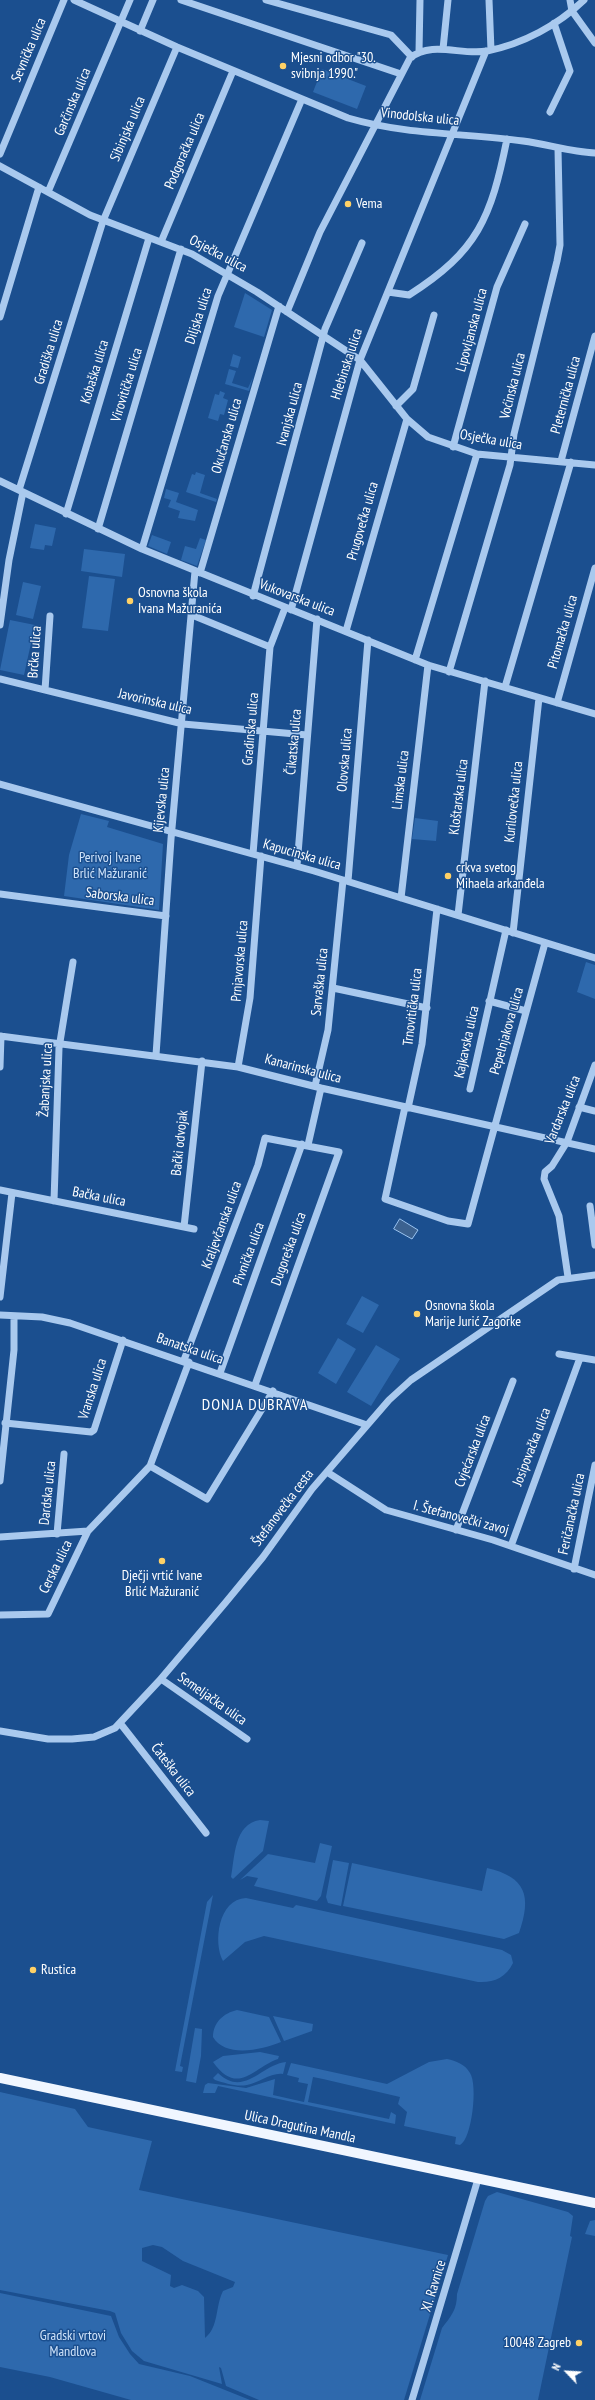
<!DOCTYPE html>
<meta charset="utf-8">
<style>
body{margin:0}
#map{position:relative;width:595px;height:2400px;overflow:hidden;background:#1b4f8f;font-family:"PT Sans Narrow",sans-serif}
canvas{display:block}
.north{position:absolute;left:547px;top:2352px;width:40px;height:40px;-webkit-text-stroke:3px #1b4f8f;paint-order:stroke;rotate:295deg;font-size:11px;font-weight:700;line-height:16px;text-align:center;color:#fff}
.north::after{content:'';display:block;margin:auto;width:14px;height:18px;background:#fff;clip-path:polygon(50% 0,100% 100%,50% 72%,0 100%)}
</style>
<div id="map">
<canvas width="595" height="2400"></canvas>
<div class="north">N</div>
</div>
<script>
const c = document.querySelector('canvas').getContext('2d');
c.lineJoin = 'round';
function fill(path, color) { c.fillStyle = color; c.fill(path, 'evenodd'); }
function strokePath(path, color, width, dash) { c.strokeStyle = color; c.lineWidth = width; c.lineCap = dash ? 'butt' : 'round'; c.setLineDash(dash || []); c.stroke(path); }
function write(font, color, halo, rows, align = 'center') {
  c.font = font + ' "PT Sans Narrow",sans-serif'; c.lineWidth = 3; c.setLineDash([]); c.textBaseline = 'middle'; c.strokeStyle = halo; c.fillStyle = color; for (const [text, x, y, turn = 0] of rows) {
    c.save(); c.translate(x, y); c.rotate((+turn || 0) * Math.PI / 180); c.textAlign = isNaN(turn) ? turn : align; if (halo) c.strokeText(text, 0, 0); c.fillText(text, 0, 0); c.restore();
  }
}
const green = new Path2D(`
 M322,69L366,86L357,109L313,92Z
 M245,293L272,310L264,337L234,327Z
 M233,354L241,357L238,368L230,366Z
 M229,369L236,371L232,383L248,388L253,377L249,391L225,384Z
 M220,391L225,393L223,398L228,400L224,415L220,414L218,421L208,418L215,394L219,395Z
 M196,472L205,475L200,493L217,499L216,502L186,492L192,474L195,475Z
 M166,489L179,493L176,502L198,510L195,521L178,518L180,511L168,507L171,500L164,498Z
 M35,524L56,528L52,546L45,545L44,550L30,548Z
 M152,535L171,542L167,554L148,546Z
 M200,538L206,540L197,566L181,560L185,546L196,549Z
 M84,549L125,554L122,577L81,571Z
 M89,576L115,579L108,631L82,628Z
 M23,582L41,586L33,619L16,615Z
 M10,620L35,625L24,675L0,670Z
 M81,814L109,821L107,827L163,844L159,910L64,896L69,855Z
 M415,818L438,821L436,841L412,839Z
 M586,962L595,965V999L577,992Z
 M362,1296L379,1305L363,1333L346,1324Z
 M338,1338L356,1349L336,1384L318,1373Z
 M376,1345L400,1359L371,1406L347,1392Z
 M260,1820L269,1821L263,1851L233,1879L231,1877C235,1856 234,1824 260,1820Z
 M320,1843L332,1846L321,1896L317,1901L254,1886L258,1878L247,1876L240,1880L268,1854L315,1863Z
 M333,1860L349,1863L341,1906L328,1903L326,1897Z
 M352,1863L482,1891L487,1868C526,1877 532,1896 519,1933L504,1939L343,1906Z
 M213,1895L180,2066L183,2067L182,2072L175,2071L207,1902Z
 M246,1898L293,1908L296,1905L502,1950L511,1955L513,1963C506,1978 493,1983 478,1982L264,1936L245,1942L223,1961C213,1943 218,1899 246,1898Z
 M237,2010L269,2017L281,2042C262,2050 225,2058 213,2037C213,2022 224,2013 237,2010Z
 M273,2016L313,2024L312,2031L284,2041Z
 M195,2028L202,2029L201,2056L196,2083L186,2081Z
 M260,2052L279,2056L278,2059C254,2067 238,2097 213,2062L223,2056Z
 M447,2059C456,2061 465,2064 470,2073C478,2085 472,2139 460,2145L455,2144L456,2137L404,2126L407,2112L398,2104L400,2097L323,2079L313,2077L308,2102L389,2119L391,2112L396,2115L395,2124L218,2086L215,2093H203L205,2085L208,2083L246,2088L275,2079L273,2095L304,2102L308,2084L298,2082L299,2078L287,2075L291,2063L387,2084L429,2062Z
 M286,2062L283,2074C272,2072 258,2083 247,2085C236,2087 225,2083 215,2080L213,2078L218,2073C244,2098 262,2064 286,2062Z
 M0,2092L75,2109L88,2127L152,2141L139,2190L448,2255L404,2400H259L226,2386L221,2368L219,2367L222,2384L144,2361L132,2351L121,2333L115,2313L110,2311L0,2290ZM153,2245L162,2247L183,2261L235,2282L233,2287L223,2291C215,2307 219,2327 205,2338L204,2297L198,2291L182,2285L174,2288L170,2286L171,2275L142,2261V2248Z
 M497,2192L568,2212L573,2216L570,2236L572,2237L538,2400H420L442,2328C451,2316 457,2310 457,2294L485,2201L488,2196Z
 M595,2220V2236L585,2234L590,2221Z
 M0,2293L111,2316L119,2337L130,2354L139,2364L190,2376L250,2400H131L50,2377L0,2367Z`);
const water = new Path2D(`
 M400,1219L418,1230L412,1239L394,1229Z`);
const minor = new Path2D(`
 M74,0L177,47L348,118C406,135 464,133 523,141C547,144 570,152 595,153
 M181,0L401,74
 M266,0L391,35L412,57
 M489,0L491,50
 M570,0L572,11L595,43
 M140,31L153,0
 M443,49L448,0
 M419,52L420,0
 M550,112L570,71L554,23
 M0,154L64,0
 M0,166L90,215L192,254L257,292L360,360L407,419L428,437L477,454L595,465
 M48,192L130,0
 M161,242L233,71
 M388,292L409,295C478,251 491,218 507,139
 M287,312L320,232L410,58C432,40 462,56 487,51C523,44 558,25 584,0
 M0,317L39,187
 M396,406L413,389L434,315
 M453,447L497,287L525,224
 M561,461L595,336
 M0,481L142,549L428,665L595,714
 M19,490L103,221L177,47
 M66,514L149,238
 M98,529L181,249
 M142,549L218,296L302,99
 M200,573L279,306
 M253,596L325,329L362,243
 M291,610L360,360L486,51
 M192,615L270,647
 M0,625L9,560L23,492
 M346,631L407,419
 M415,660L477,454
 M449,672L510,465L514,434L557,261L560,245L558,149
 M0,679L183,724L307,735
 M505,687L571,462
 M45,690L50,616
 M557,703L595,568
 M0,784L314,871L595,958
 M253,854L270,647L285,608
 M297,866L317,619
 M348,881L368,640
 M0,894L166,916
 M401,898L428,665
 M458,915L485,681
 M513,933L539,698
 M333,988L427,1008
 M489,1001L526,1011
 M0,1036L238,1067L321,1088L595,1149
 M156,1055L171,839L195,571
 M0,1067L1,1036
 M238,1067L250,998L261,856
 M315,1086L328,1030L343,880
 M470,1089L506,930
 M405,1107L385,1199L448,1221L468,1224L545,943
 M579,1107L595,1111
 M408,1108L422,1044L437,909
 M308,1145L321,1088
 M0,1190L194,1229
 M54,1201L59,1048L73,962
 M590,1206L595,1245
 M184,1227L202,1061
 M568,1277L559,1216L544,1179L545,1172L552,1166L567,1142L595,1065
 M0,1297L12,1193
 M0,1315L42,1317L70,1323L367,1425
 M559,1354L595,1360
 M184,1360L258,1165L265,1138L339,1152L255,1385
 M220,1373L302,1144
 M5,1423L91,1432L94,1430L123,1340
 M150,1466L207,1499L273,1391
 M327,1472L386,1510L493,1540L595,1575
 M0,1481L14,1350V1316
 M456,1530L513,1381
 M57,1534L64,1454
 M0,1537L88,1531
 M511,1546L580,1358
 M574,1569L595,1465
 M0,1615L48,1614L88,1531L150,1466L189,1362
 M161,1679L247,1739
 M120,1723L206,1833
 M0,1731L48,1739H72L94,1737L115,1728L159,1681L226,1602L263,1557L312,1489L389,1400L411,1380L558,1280L595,1275
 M412,2400L478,2179`);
const major = new Path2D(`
 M0,2078L595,2203`);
const markers = [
 [283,66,4,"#ffd166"],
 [348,204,4,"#ffd166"],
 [130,601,4,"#ffd166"],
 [448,876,4,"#ffd166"],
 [417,1314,4,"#ffd166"],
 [162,1561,4,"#ffd166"],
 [33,1970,4,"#ffd166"],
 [579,2343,4,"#ffd166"]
];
const streetNames = [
 ["Sevnička ulica",29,50,-67],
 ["Garčinska ulica",73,102,-67],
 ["Vinodolska ulica",420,117,6],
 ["Sibinjska ulica",128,129,-67],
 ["Podgoračka ulica",185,151,-67],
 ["Osječka ulica",218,254,28],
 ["Diljska ulica",199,316,-72],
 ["Lipovljanska ulica",472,330,-75],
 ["Gradiška ulica",49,352,-73],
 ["Hlebinska ulica",347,364,-72],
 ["Kobaška ulica",95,372,-73],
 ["Virovitička ulica",127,385,-73],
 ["Voćinska ulica",513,386,-76],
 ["Pleternička ulica",566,395,-75],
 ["Ivanjska ulica",290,414,-75],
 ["Okučanska ulica",227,436,-74],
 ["Osječka ulica",491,440,10],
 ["Prugovečka ulica",363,521,-74],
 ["Vukovarska ulica",297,598,21],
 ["Pitomačka ulica",563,632,-74],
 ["Brčka ulica",35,652,-86],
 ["Javorinska ulica",155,702,13],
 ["Gradinska ulica",251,729,-85],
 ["Čikatska ulica",294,742,-85],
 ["Olovska ulica",345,760,-85],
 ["Limska ulica",401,780,-83],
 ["Kloštarska ulica",459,797,-83],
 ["Kijevska ulica",162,800,-84],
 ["Kurilovečka ulica",514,802,-84],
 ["Kapucinska ulica",302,855,16],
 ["Saborska ulica",120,897,7],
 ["Prnjavorska ulica",240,961,-85],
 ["Sarvaška ulica",320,982,-84],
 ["Trnovitička ulica",413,1007,-83],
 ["Pepelnjakova ulica",507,1031,-74],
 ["Kajkavska ulica",467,1042,-78],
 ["Kanarinska ulica",303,1069,15],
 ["Žabanjska ulica",46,1080,-87],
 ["Vardarska ulica",563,1110,-68],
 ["Bački odvojak",180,1143,-84],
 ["Bačka ulica",99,1197,11],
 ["Kraljevčanska ulica",222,1225,-70],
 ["Dugoreška ulica",289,1249,-70],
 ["Pivnička ulica",249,1254,-70],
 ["Banatska ulica",190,1349,19],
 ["Vranska ulica",93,1389,-72],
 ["Josipovačka ulica",532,1447,-69],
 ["Cvjećarska ulica",473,1451,-69],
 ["Dardska ulica",48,1493,-84],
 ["Štefanovečka cesta",283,1508,-53],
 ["Feričanačka ulica",572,1514,-78],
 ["I. Štefanovečki zavoj",461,1518,15],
 ["Cerska ulica",56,1567,-64],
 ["Semeljačka ulica",212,1699,35],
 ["Čateška ulica",173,1770,52],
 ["Ulica Dragutina Mandla",300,2127,12],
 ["XI. Ravnice",434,2286,-73]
];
const poiNames = [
 ["Mjesni odbor \"30.",291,58],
 ["svibnja 1990.\"",291,74],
 ["Vema",356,204],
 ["Osnovna škola",138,593],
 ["Ivana Mažuranića",138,609],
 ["crkva svetog",456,868],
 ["Mihaela arkanđela",456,884],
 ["Osnovna škola",425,1306],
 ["Marije Jurić Zagorke",425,1322],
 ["Dječji vrtić Ivane",162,1576,"center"],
 ["Brlić Mažuranić",162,1592,"center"],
 ["Rustica",41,1970],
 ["10048 Zagreb",571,2343,"right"]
];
const parkNames = [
 ["Perivoj Ivane",110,858],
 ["Brlić Mažuranić",110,874],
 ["Gradski vrtovi",73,2336],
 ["Mandlova",73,2352]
];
const quarterNames = [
 ["DONJA DUBRAVA",255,1405]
];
fill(green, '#2e69ad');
fill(water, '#3c6290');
strokePath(water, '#9cc4f0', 1);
strokePath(minor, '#a9c9ee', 7);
strokePath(major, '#f0f6ff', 10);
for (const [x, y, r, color] of markers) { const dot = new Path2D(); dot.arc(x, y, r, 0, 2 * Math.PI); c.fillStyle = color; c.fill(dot); strokePath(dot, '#1b4f8f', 1.5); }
write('14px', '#fff', '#1b4f8f', streetNames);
write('14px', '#fff', '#1b4f8f', poiNames, 'left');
write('14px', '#cfe3fa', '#1b4f8f', parkNames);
c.letterSpacing = '1px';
write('16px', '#fff', '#1b4f8f', quarterNames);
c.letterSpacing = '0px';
</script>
